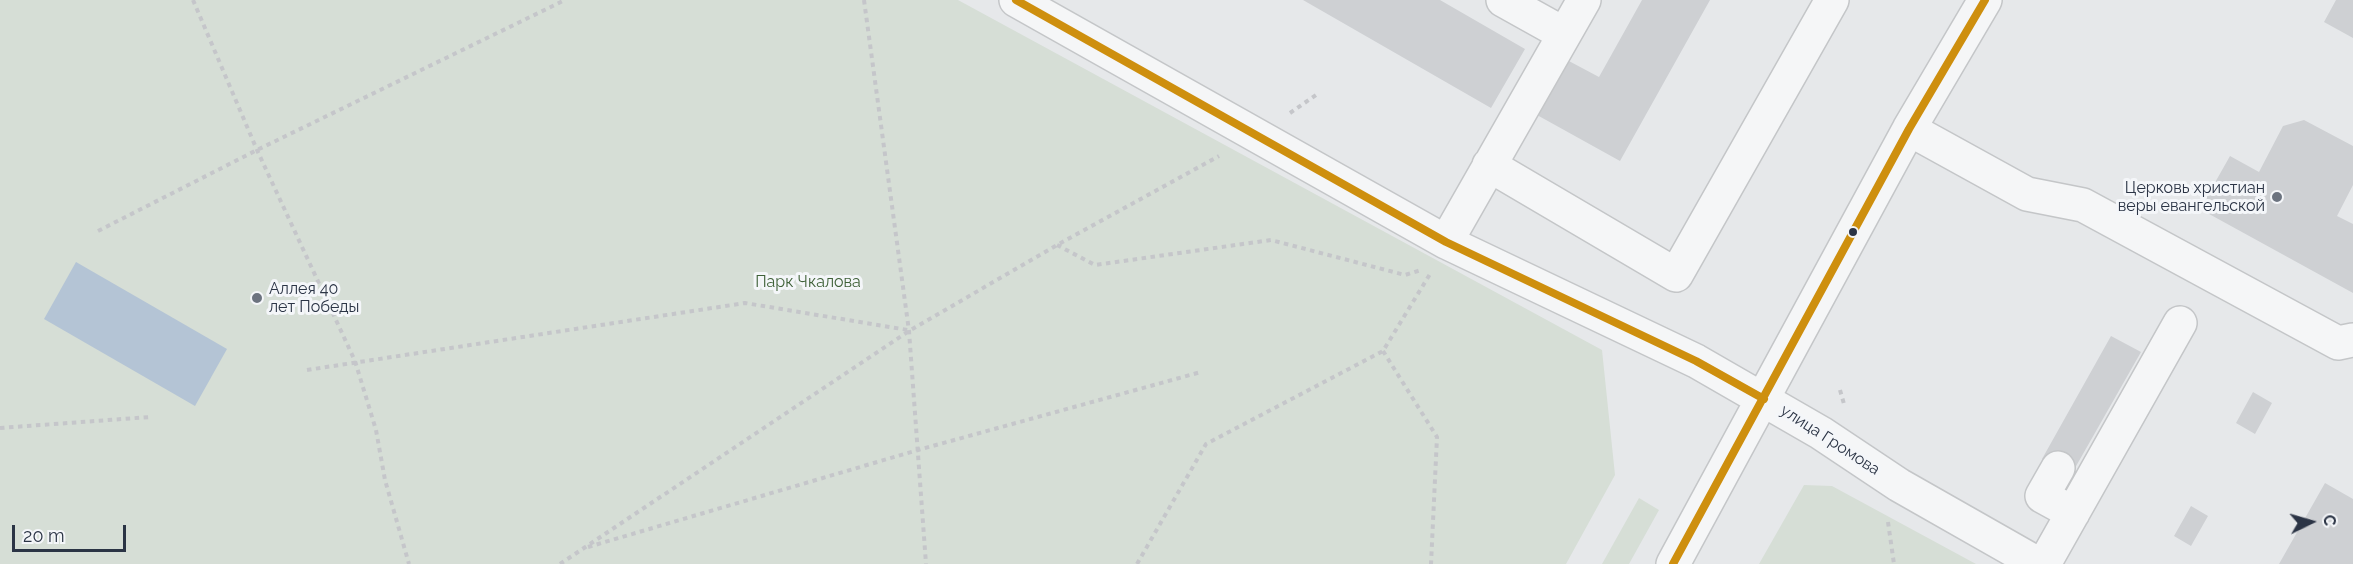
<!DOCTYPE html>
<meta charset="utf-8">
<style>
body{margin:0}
#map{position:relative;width:2353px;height:564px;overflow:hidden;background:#e6e8ea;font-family:Raleway,sans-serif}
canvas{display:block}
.north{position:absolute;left:2281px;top:492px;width:60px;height:60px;-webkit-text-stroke:4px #f4f6f9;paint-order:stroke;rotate:85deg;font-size:16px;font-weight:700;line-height:24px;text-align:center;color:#2b3445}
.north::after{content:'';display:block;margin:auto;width:21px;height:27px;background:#2b3445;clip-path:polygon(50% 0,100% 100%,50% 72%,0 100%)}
.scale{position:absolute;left:12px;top:525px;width:114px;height:27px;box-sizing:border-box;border:3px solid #2b3445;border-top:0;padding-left:8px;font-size:18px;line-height:21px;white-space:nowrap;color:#2b3445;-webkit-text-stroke:4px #f4f6f9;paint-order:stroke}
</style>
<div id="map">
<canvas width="2353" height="564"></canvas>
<div class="north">С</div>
<div class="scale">20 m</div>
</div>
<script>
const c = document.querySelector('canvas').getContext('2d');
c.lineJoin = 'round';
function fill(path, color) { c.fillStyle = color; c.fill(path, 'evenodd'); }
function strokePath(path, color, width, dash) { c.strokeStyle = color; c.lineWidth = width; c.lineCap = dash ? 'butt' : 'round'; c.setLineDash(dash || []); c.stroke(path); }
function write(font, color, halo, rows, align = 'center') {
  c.font = font + ' Raleway,sans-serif'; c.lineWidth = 6; c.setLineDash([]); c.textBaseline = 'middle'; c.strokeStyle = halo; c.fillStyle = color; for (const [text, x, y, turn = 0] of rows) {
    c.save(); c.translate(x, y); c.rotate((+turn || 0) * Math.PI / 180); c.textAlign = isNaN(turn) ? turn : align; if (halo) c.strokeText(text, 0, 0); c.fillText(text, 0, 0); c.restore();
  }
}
const green = new Path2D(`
 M0,0H958L1602,350L1615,475L1566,564H0Z
 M1804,485L1832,486L1976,564H1759Z
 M1639,498L1659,510L1629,564H1602Z`);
const water = new Path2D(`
 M76,262L227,349L195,406L44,319Z`);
const building = new Path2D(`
 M1303,0H1440L1525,49L1491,108Z
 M1642,0H1710L1620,161L1537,115L1567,60L1599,77Z
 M2336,0H2353V38L2324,22Z
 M2304,120L2353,146V185L2337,216L2353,224V293L2200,209L2230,156L2259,172L2283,126Z
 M2111,336L2141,352L2071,475L2042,459Z
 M2253,392L2272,403L2255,434L2236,423Z
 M2325,483L2353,499V564H2279Z
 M2191,506L2208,516L2191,546L2174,536Z`);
const path = new Path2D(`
 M193,0L257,150L355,361L376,430L385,480L409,564
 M864,0L909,331L926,564
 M1290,113L1316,95
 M98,231L257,150L565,0
 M1057,245L1095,265L1271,240L1405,275L1421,270
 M1383,351L1437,437L1431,564
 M307,370L745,303L908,330
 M1840,390L1844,404
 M0,428L150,417
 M1888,522L1894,564
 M588,547L918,450L1201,372
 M560,564L909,331L1057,245L1219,156
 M1137,564L1206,444L1383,351L1430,274`);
const minor = new Path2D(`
 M1016,0L1446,242L1696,361L1821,433L1899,485L2038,564
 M1503,0L1564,34
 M1909,129L2027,194L2083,205L2338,343L2353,340
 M1489,165L1676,275L1832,0
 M1446,242L1584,0
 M2058,468L2042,496L2073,513
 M1673,564L1909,129L1985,0
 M2044,564L2180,323`);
const bus1 = new Path2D(`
 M1016,0L1446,242L1696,361L1764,399
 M1673,564L1909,129L1985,0`);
const markers = [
 [2277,197,6,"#6c737f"],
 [1853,232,5,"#2b3445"],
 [257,298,6,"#6c737f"]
];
const poiNames = [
 ["Церковь христиан",2265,188],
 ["веры евангельской",2265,206],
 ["Аллея 40",269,289,"left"],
 ["лет Победы",269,307,"left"]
];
const parkNames = [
 ["Парк Чкалова",808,282]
];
const streetNames = [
 ["улица Громова",1830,440,33]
];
fill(green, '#d6ded6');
fill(water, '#b4c4d5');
fill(building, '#ced0d3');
strokePath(minor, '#c4c6c8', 36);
strokePath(path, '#c5c6ca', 4, [4.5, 4.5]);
strokePath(minor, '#f5f6f7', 33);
strokePath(bus1, '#ce8f0e', 8);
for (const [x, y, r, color] of markers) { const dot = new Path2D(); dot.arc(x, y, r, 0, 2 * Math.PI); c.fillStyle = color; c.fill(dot); strokePath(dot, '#f4f6f9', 2); }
write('16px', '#2b3445', '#f4f6f9', poiNames, 'right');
write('16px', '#3f6138', '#f4f6f9', parkNames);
write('16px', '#2b3445', '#f4f6f9', streetNames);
</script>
